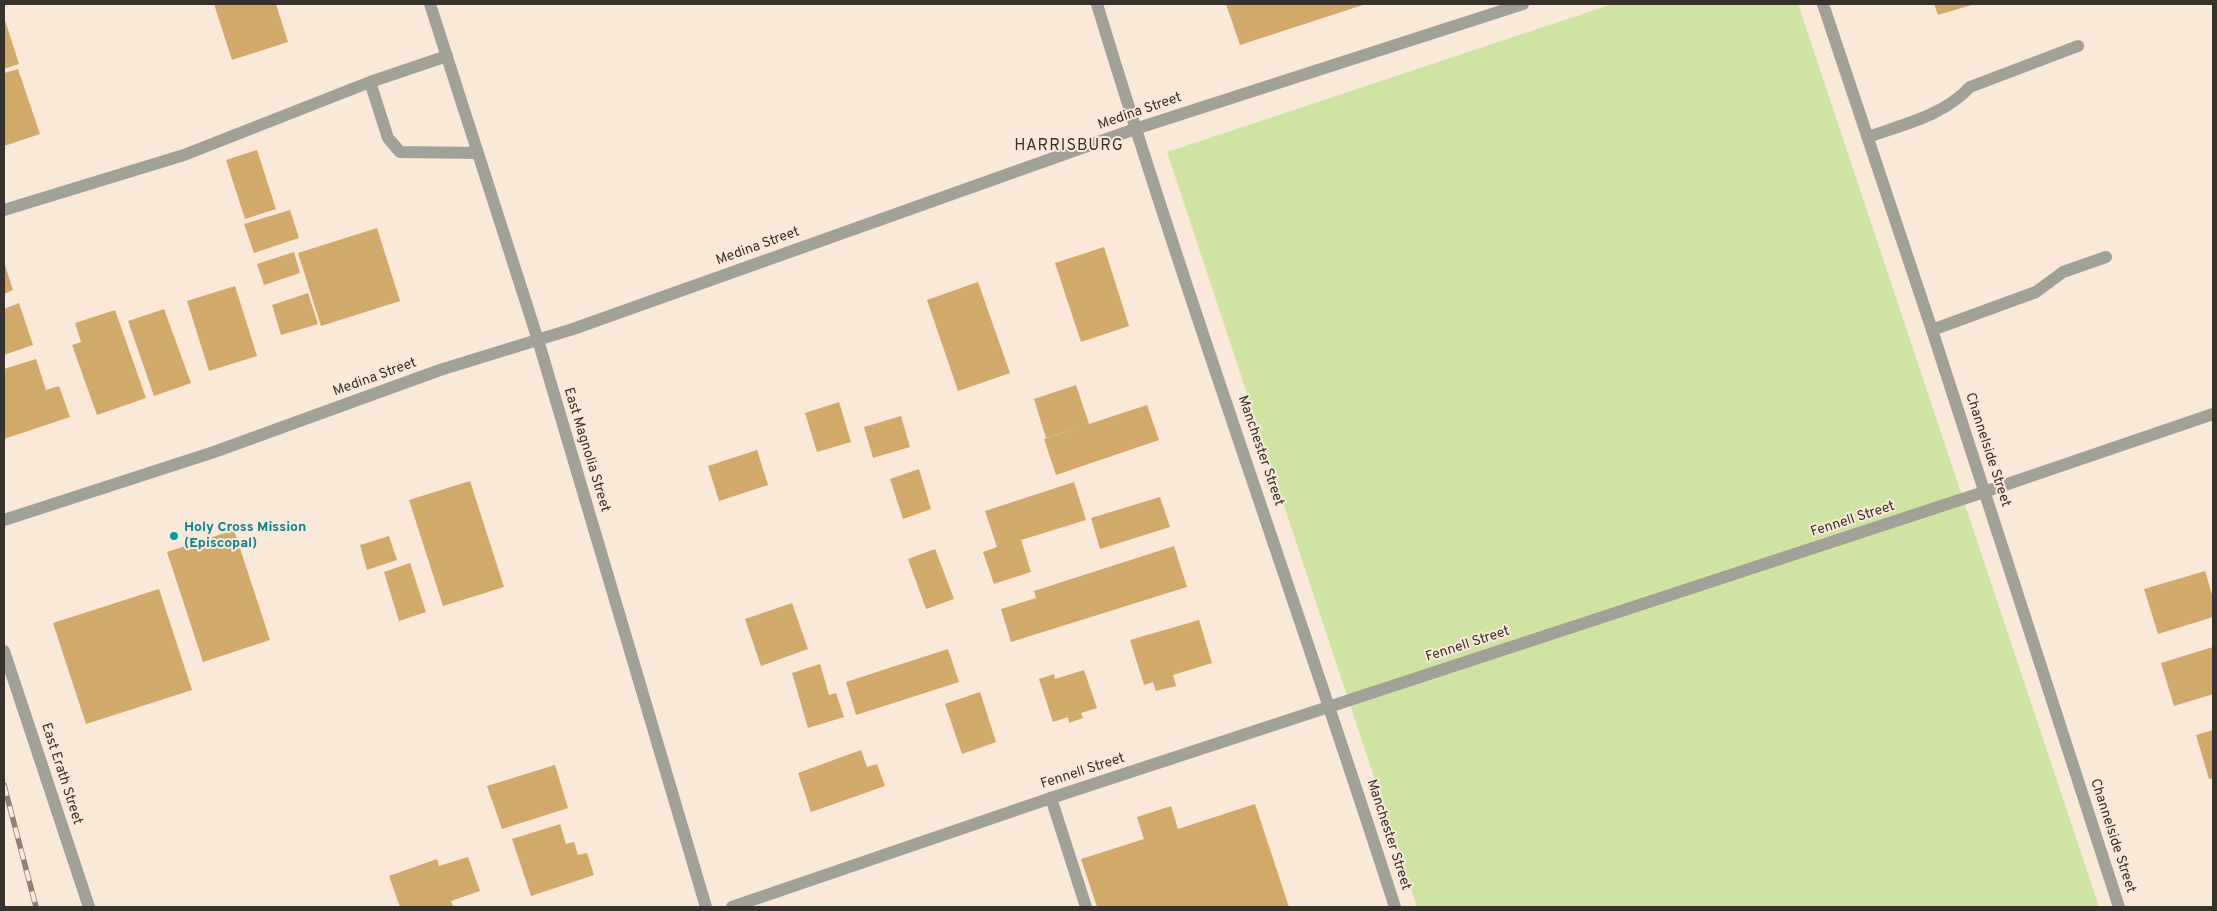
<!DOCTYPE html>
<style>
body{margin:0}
#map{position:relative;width:2217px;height:911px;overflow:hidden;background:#fae8d8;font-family:Overpass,sans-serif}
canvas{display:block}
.frame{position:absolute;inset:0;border:5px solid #39322c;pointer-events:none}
</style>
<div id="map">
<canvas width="2217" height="911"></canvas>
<div class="frame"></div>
</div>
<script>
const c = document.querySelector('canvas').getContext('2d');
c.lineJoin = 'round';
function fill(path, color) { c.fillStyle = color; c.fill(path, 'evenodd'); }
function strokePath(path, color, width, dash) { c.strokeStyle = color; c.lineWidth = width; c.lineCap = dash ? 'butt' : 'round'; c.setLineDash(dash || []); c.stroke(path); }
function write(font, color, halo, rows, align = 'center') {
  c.font = font + ' Overpass,sans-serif'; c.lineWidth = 4; c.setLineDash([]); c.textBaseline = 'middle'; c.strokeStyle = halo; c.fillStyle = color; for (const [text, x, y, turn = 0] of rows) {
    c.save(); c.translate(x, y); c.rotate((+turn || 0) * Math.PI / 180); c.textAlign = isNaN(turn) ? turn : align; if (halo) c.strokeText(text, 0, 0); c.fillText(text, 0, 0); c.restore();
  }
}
const green = new Path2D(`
 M1613,4H1798L2099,907H1417L1167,152Z`);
const building = new Path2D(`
 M214,4H276L288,42L232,60Z
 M1226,4H1366L1240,45Z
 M1934,4H1975L1938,15Z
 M4,17L19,64L4,69Z
 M18,69L40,134L4,146V73Z
 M257,150L276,209L245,219L226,160Z
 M290,210L299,238L254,253L244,224Z
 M377,228L400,301L321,326L298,253Z
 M1104,247L1129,326L1081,342L1055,263Z
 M294,252L300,273L264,285L257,264Z
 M4,262L13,290L4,294Z
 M978,282L1010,373L958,391L927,300Z
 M235,286L257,356L209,371L187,301Z
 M308,293L318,324L281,335L272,305Z
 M19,303L33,345L4,355V309Z
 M164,309L191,383L154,396L128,321Z
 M115,310L146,398L97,415L72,345L81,342L75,323Z
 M36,359L46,390L59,386L70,417L4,439V369Z
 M1076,385L1089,424L1147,405L1159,440L1056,475L1044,439L1077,428L1046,438L1034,399Z
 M839,402L851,442L817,452L805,413Z
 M901,416L910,447L873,458L864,427Z
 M757,450L768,485L719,501L708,466Z
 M919,469L931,509L903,519L890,479Z
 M470,481L504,587L443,606L409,500Z
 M1074,482L1086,520L1021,540L1031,572L994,584L983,552L997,547L985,511Z
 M1160,497L1170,527L1100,549L1091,518Z
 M234,530L270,640L203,662L167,552Z
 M389,536L397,560L367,570L360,545Z
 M1174,546L1187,587L1011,642L1001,609L1036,598L1034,591Z
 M935,549L954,599L926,609L908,559Z
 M410,563L426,612L399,621L384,572Z
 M2205,571L2213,598V617L2158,634L2144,589Z
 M159,589L192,690L86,724L53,623Z
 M792,603L808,649L761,666L745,619Z
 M1199,620L1212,663L1173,675L1176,686L1156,691L1153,682L1144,685L1130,640Z
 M2213,647V694L2174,706L2161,663Z
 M948,649L959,682L856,715L846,682Z
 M820,664L829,695L836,693L844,717L808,728L792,673Z
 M1084,670L1097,708L1081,713L1083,718L1069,723L1068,717L1053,722L1039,679L1054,674L1055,679Z
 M980,692L996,742L962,754L945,704Z
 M2213,730V778L2209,779L2196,735Z
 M861,750L867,767L877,764L885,786L811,812L798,773Z
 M555,765L568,808L502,829L487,786Z
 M1255,804L1289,907H1097L1081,859L1144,839L1137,817L1171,806L1178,829Z
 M560,824L566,844L574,842L578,855L587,853L594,875L531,896L512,839Z
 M468,857L480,891L451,901L453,906L449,907H400L389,876L437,859L439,866Z`);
const service = new Path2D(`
 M370,82L388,138L400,152L478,153
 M1868,137C1904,124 1943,116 1970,87L2078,46
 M4,210L184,155L370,82L447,56
 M1932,330L2036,292L2063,272L2106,257
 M1051,798L1086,907`);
const minor = new Path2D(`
 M430,4L538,340L706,907
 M1097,4C1189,307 1298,606 1395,907
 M1823,4L1932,330L2119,907
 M4,520L214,452L440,370L573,329L1135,129L1523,4
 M4,651L89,907
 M732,907L1051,798L1984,492L2213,414`);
const rail = new Path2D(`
 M4,785L36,907`);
const markers = [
 [174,536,5,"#0f9aa8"]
];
const streetNames = [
 ["Medina Street",1140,112,-19],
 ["Medina Street",758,247,-20],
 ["Medina Street",375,378,-20],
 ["East Magnolia Street",586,450,73],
 ["Channelside Street",1987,450,72],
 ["Manchester Street",1260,451,71],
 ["Fennell Street",1853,520,-18],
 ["Fennell Street",1468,645,-18],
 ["Fennell Street",1083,772,-18],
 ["East Erath Street",61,774,72],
 ["Manchester Street",1388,835,72],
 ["Channelside Street",2112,836,72]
];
const cultureNames = [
 ["Holy Cross Mission",184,528],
 ["(Episcopal)",184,544]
];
const quarterNames = [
 ["HARRISBURG",1069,147]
];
fill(green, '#cfe4a3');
fill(building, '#d1a96b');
strokePath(service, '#a2a198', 12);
strokePath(minor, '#a2a198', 12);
strokePath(rail, '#8e8277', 5.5);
strokePath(rail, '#fae8d8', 4, [11]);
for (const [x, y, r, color] of markers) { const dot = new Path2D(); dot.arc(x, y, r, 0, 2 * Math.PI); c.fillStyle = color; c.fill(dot); strokePath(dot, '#fae8d8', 2); }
write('14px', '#39322c', '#fae8d8', streetNames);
write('bold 14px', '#0d838f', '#fae8d8', cultureNames, 'left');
c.letterSpacing = '1px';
write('16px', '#39322c', '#fae8d8', quarterNames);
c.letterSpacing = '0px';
</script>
